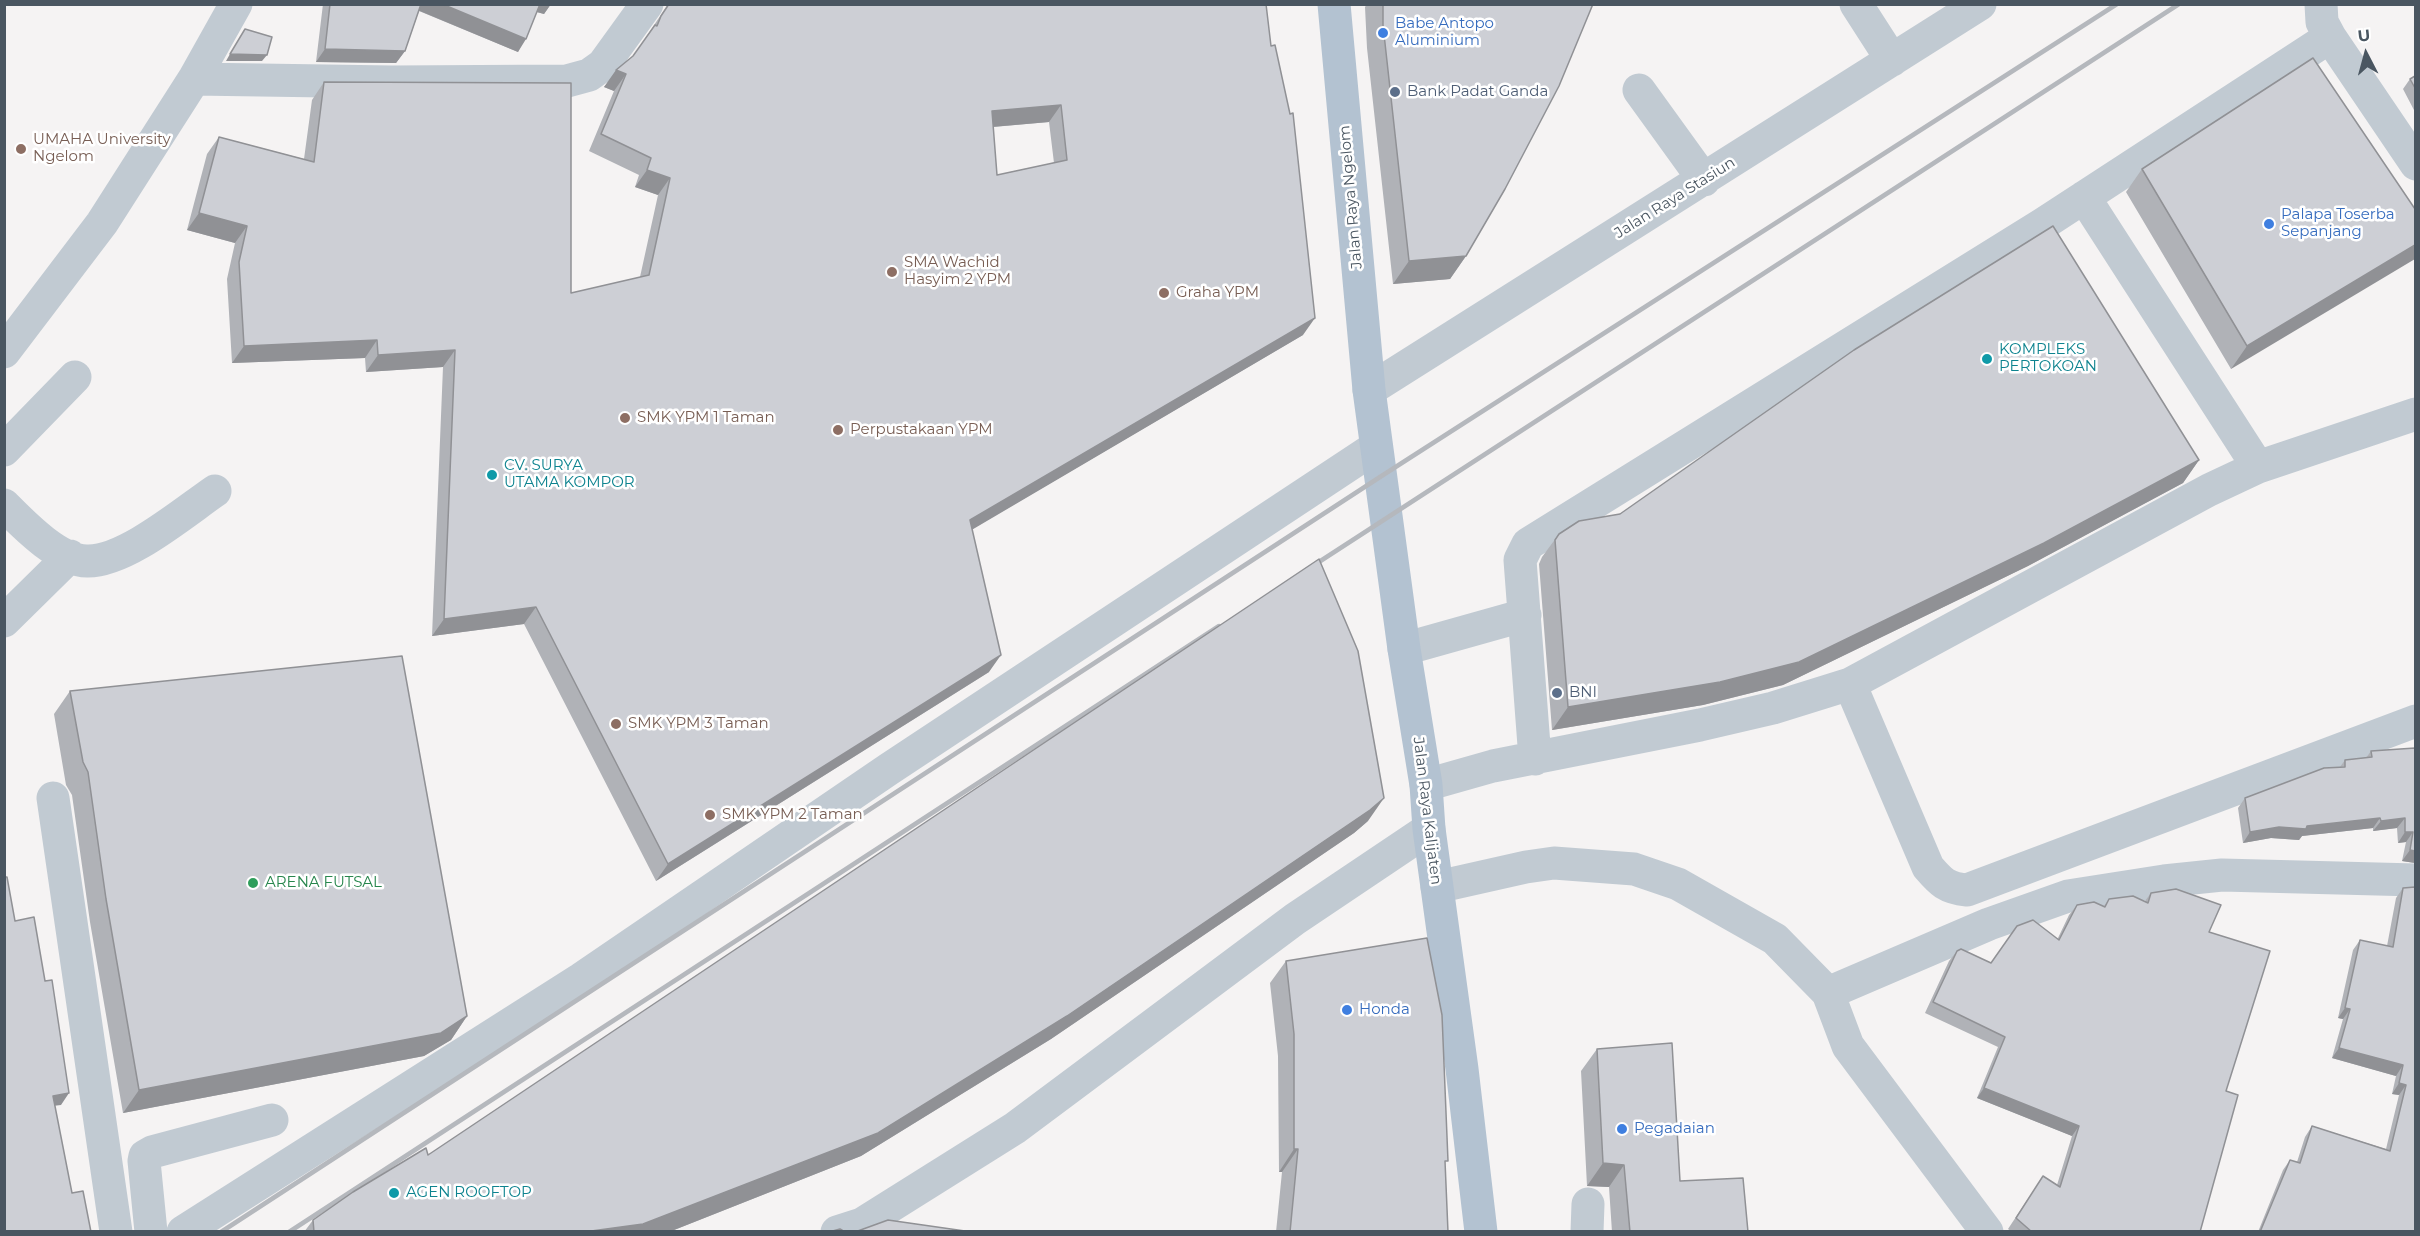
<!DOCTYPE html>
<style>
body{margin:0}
#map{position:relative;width:2420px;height:1236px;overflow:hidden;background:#f5f3f3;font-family:Montserrat,sans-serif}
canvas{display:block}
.frame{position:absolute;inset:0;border:6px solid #4a5661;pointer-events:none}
.north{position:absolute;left:2336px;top:24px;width:60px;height:60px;-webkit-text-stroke:4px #fff;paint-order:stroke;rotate:354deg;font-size:16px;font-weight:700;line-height:24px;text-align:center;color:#4a5661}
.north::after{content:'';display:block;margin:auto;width:21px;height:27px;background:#4a5661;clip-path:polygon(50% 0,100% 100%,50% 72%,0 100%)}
</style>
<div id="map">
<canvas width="2420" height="1236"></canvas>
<div class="frame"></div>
<div class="north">U</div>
</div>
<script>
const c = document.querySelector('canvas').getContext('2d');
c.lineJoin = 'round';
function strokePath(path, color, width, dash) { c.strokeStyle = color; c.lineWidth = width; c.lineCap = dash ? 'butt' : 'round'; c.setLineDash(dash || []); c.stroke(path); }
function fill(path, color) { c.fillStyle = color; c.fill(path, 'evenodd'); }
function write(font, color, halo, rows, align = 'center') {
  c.font = font + ' Montserrat,sans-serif'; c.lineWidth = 5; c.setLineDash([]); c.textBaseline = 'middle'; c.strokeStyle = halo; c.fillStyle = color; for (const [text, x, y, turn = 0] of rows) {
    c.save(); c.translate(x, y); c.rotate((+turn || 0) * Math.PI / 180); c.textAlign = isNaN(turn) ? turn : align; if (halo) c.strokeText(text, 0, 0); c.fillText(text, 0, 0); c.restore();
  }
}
const minor = new Path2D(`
 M1856,4L1892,60
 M2321,4L2322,22L2330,37L2416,164
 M194,79L392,82L567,81L589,75L603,65L647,4
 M1639,90L1704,180
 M2084,197L2258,467
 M4,352L102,223L194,79L236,4
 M1369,390L1980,4
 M4,450L75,377
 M4,505C23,524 58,561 87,561C125,562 183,513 215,491
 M4,621L70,556
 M1404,649L1525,615
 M1850,684L1928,867C1941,882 1946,888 1967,890L2416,721
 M1535,759L1520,560L1528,544L2043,224L2330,37
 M1426,785L1493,766L1700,725L1773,708L1850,684L2209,490L2258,467L2416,414
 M53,798L116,1232
 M1437,887L1526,867L1554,863L1634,869L1678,884L1775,939L1828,993L1848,1046L1987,1232
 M1828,993L1989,924L2068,896L2164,881L2222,875L2416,880
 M151,1232L144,1161L145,1156L152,1152L272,1120
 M183,1232L581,979L889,769L1376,447
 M837,1232L862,1224L1015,1128L1295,919L1429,829
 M1587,1232L1588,1204`);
const major = new Path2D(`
 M1334,4L1369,390L1404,649L1426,785L1429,829L1462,1069L1481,1232`);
const rail = new Path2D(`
 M1305,571L2179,4
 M221,1232L1380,477L2117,4
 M289,1232L1219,626`);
const wall = new Path2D(`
 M323,4H551L544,14L537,12L518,52L419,11L405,51L396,63L316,62Z
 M668,4H1118L1303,335L972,529L989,672L656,881L524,624L432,636L443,367L366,372L365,358L232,363L227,279L235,243L187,230L207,154L219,137L304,159L312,100L324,82L571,293L640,277L658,195L635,187L639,175L589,151L614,91L604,87L633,57ZM1049,122L1054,163L997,175L993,127Z
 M1367,4H1593L1466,256L1450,279L1393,284L1367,48L1365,7Z
 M2415,76V112L2403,89L2410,79Z
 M2142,169L2415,209L2231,369L2126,192Z
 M2199,460L2183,483L2028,566L1783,685L1703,705L1552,730L1539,564L1542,557L1559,534Z
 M70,691L467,1016L451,1040L424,1056L123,1113L90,922L72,795L66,785L54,714Z
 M2415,748V863L2402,861L2406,842L2398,843L2397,828L2373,831V828L2302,836L2299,840L2271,838L2243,843L2238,808L2245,798L2340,767L2345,760L2366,758L2371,751Z
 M1368,821L1354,833L1051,1039L861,1156L669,1232H304L313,1220L428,1155Z
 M2403,888L2415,1232H2258L2283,1170L2290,1160L2297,1162L2305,1137L2312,1126L2386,1149L2399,1095L2392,1094L2396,1076L2332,1058L2343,1019L2338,1018L2353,950L2360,940L2387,946L2396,898Z
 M2151,893L2209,932L2226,1091L2200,1232H2012L2008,1229L2043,1176L2057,1185L2072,1136L1977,1098L1998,1047L1925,1013L1949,961L1957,951L1991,963L2058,938L2069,915L2077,905L2104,906L2109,899L2145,901Z
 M1286,961L1445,1165L1448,1232H1276L1282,1172H1279L1278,1056L1270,983Z
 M1597,1049L1680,1181L1748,1232H1612L1609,1187L1587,1186L1581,1071Z`);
const shadedWall = new Path2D(`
 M418,4H442L526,39L518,52L415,9Z
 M538,4H551L544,14L533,11Z
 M325,49L405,51L396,63L316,62Z
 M230,54L267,55L262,61H226Z
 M616,70L626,74L614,91L604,87Z
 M1061,105L1049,122L980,128L992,111Z
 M647,170L670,178L658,195L635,187Z
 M199,213L247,226L235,243L187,230Z
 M2415,245V259L2231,369L2247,346Z
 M1466,256L1450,279L1393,284L1409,261Z
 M1315,318L1303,335L958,538L970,520Z
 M377,340L365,358L232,363L244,346Z
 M455,350L443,367L366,372L378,355Z
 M2199,460L2183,483L2028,566L1783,685L1703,705L1552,730L1568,707Z
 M536,607L524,624L432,636L444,619Z
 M1001,655L989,672L656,881L668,864Z
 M1384,798L1368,821L1354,833L1051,1039L861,1156L669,1232H584Z
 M2380,818L2373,828L2302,836L2299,840L2271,838L2243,843L2250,832L2279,827L2307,826Z
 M2405,818L2397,828L2373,831L2381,821Z
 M2405,832H2413L2406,842L2398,843Z
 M2410,850L2415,851V863L2402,861Z
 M2345,1008L2350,1009L2343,1019L2338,1018Z
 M467,1016L451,1040L424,1056L123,1113L139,1090Z
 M2339,1048L2403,1065L2396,1076L2332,1058Z
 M2399,1083L2406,1085L2399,1095L2392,1094Z
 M1984,1088L2079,1126L2072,1136L1977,1098Z
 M69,1093L61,1105L44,1107L53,1096Z
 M1294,1149H1298L1282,1172H1279Z
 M1603,1163L1624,1165L1609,1187L1587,1186Z`);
const building = new Path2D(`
 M330,4H421L405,51L325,49Z
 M442,4H540L526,39Z
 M669,4H1266L1271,46L1275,45L1290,114L1293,113L1315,318L970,520L1001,655L668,864L536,607L444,619L455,350L378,355L377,340L244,346L239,262L247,226L199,213L219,137L314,162L324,82L571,83V293L649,275L670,178L647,170L651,158L601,134L626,74L616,70L633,56L655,25L657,26L661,16ZM1061,105L1067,160L997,175L992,111Z
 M1383,4H1593L1559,86L1505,189L1466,256L1409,261L1383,25Z
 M245,29L272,37L267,55L230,54Z
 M2313,58L2415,209V245L2247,346L2142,169Z
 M2415,76V88L2410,79Z
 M2053,226L2199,460L2044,543L1799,662L1720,682L1568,707L1555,540L1559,534L1579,521L1620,514L1854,350Z
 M1319,559L1358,651L1384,798L1370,810L1067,1016L878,1133L643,1224L584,1232H314L313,1220L353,1192L426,1148L428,1155Z
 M402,656L467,1016L441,1033L139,1090L106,899L88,772L83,762L70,691Z
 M2415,748V851L2410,850L2413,832H2405V818L2381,821L2380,818L2307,826L2306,829L2279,827L2250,832L2245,798L2324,768L2345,767V760L2372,757L2371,751Z
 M4,877H7L15,921L34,917L45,981L52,980L69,1093L53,1096L72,1193L83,1191L91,1232H4Z
 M2415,887V1232H2260L2290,1160L2300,1163L2312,1126L2390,1151L2406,1085L2399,1083L2403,1065L2339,1048L2350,1009L2345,1008L2360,940L2393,947L2403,888Z
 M2176,889L2221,905L2209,932L2270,951L2226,1091L2238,1095L2200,1232H2032L2016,1218L2043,1176L2060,1187L2079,1126L1984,1088L2005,1037L1933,1002L1957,951L1961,949L1991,963L2017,926L2033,920L2059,940L2077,905L2094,902L2105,907L2109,899L2133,896L2148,903L2151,893Z
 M1427,938L1442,1015L1448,1161H1445L1448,1232H1290L1298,1149H1294V1034L1286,961Z
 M1672,1043L1680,1181L1743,1178L1748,1232H1630L1624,1165L1603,1163L1597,1049Z
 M888,1220L972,1232H855Z
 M840,1229L845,1232H829Z`);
const markers = [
 [1383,33,6,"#3f7fe0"],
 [1395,92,6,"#5c6f8a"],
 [21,149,6,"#8d6e63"],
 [2269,224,6,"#3f7fe0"],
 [892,272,6,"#8d6e63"],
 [1164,293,6,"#8d6e63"],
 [1987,359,6,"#0f9aa8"],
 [625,418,6,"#8d6e63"],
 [838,430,6,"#8d6e63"],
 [492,475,6,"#0f9aa8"],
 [1557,693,6,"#5c6f8a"],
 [616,724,6,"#8d6e63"],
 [710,815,6,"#8d6e63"],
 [253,883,6,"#2e9e5b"],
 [1347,1010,6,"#3f7fe0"],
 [1622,1129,6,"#3f7fe0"],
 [394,1193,6,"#0f9aa8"]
];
const shopNames = [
 ["Babe Antopo",1395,24],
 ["Aluminium",1395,41],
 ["Palapa Toserba",2281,215],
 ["Sepanjang",2281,232],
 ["Honda",1359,1010],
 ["Pegadaian",1634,1129]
];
const serviceNames = [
 ["Bank Padat Ganda",1407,92],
 ["BNI",1569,693]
];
const educationNames = [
 ["UMAHA University",33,140],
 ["Ngelom",33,157],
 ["SMA Wachid",904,263],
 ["Hasyim 2 YPM",904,280],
 ["Graha YPM",1176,293],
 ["SMK YPM 1 Taman",637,418],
 ["Perpustakaan YPM",850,430],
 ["SMK YPM 3 Taman",628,724],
 ["SMK YPM 2 Taman",722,815]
];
const streetNames = [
 ["Jalan Raya Ngelom",1351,197,-95],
 ["Jalan Raya Stasiun",1675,198,-32],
 ["Jalan Raya Kalijaten",1427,811,83]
];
const cultureNames = [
 ["KOMPLEKS",1999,350],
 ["PERTOKOAN",1999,367],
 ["CV. SURYA",504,466],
 ["UTAMA KOMPOR",504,483],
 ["AGEN ROOFTOP",406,1193]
];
const leisureNames = [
 ["ARENA FUTSAL",265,883]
];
strokePath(minor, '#c1cad2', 33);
strokePath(major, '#b3c2d1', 33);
strokePath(rail, '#b5b8bd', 4.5);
fill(wall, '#b0b2b7');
fill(shadedWall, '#909195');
fill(building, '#cdcfd5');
strokePath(building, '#909195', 1.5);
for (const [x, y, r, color] of markers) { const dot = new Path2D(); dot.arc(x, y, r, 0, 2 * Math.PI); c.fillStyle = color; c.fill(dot); strokePath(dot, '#fff', 2); }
write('15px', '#366cbe', '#fff', shopNames, 'left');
write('15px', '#4e5e75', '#fff', serviceNames, 'left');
write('15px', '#785e54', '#fff', educationNames, 'left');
write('15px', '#4a5661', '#fff', streetNames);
write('15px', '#0d838f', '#fff', cultureNames, 'left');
write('15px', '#27864d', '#fff', leisureNames, 'left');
</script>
